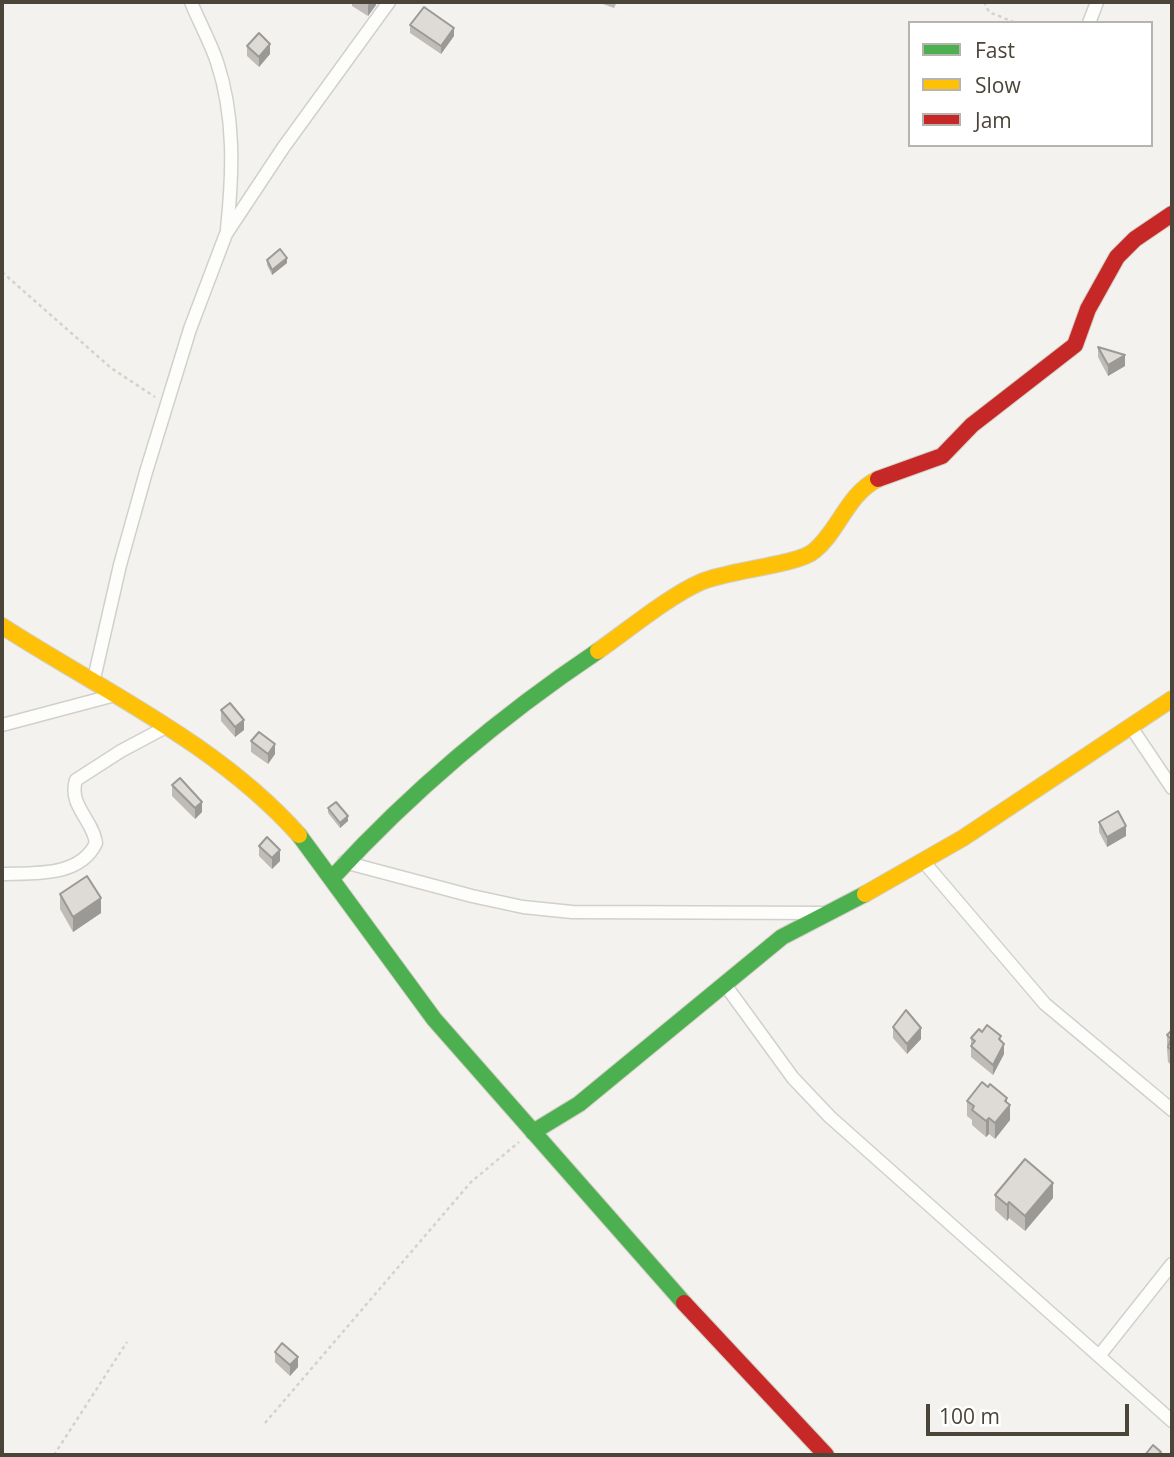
<!DOCTYPE html>
<style>
body{margin:0}
#map{position:relative;width:1174px;height:1457px;overflow:hidden;background:#f4f2ee;font-family:"Open Sans",sans-serif}
canvas{display:block}
.frame{position:absolute;inset:0;border:4px solid #4b4439;pointer-events:none}
.legend{position:absolute;left:908px;top:21px;width:245px;height:126px;box-sizing:border-box;background:#fff;border:2px solid #b7b4b0;margin:0;padding:9px 12px;list-style:none;font-size:21px;color:#4b4439}
.legend li{display:flex;align-items:center;gap:14px;height:35px}
.legend b{width:35px;border:2px solid #b7b4b0}
.scale{position:absolute;left:926px;top:1404px;width:203px;height:32px;box-sizing:border-box;border:4px solid #4b4439;border-top:0;padding-left:9px;font-size:21px;line-height:24px;white-space:nowrap;color:#4b4439;-webkit-text-stroke:5px #fff;paint-order:stroke}
</style>
<div id="map">
<canvas width="1174" height="1457"></canvas>
<div class="frame"></div>
<ul class="legend">
<li><b style="height:9px;background:#4caf50"></b>Fast</li>
<li><b style="height:9px;background:#ffc107"></b>Slow</li>
<li><b style="height:9px;background:#c62828"></b>Jam</li>
</ul>
<div class="scale">100 m</div>
</div>
<script>
const c = document.querySelector('canvas').getContext('2d');
c.lineJoin = 'round';
function strokePath(path, color, width, dash) { c.strokeStyle = color; c.lineWidth = width; c.lineCap = dash ? 'butt' : 'round'; c.setLineDash(dash || []); c.stroke(path); }
function fill(path, color) { c.fillStyle = color; c.fill(path, 'evenodd'); }
const path = new Path2D(`
 M984,2L989,12L1016,23
 M2,272L111,368L155,397
 M265,1423L471,1182L519,1142
 M54,1455L127,1342`);
const street = new Path2D(`
 M191,2C199,22 210,41 217,62C235,116 233,173 227,229
 M1089,23L1097,2
 M93,683L120,565L146,472L190,329L226,234L283,148L389,2
 M2,725L115,695
 M1131,727L1172,788
 M923,861L1045,1004L1172,1110
 M344,862L472,896L523,907L572,912L827,913
 M2,874C35,873 80,877 96,843C93,820 68,805 76,780L121,751L166,727
 M726,986L793,1078L830,1117L1172,1421
 M1099,1356L1172,1264`);
const fast = new Path2D(`
 M299,835L434,1019L684,1303
 M334,876C413,790 501,716 598,651
 M533,1132L579,1104L782,937L865,894`);
const slow = new Path2D(`
 M2,626C103,691 218,744 299,835
 M598,651C628,630 669,596 701,582C729,570 798,565 814,551C839,531 847,494 878,479
 M865,894L963,838L1172,699`);
const jam = new Path2D(`
 M878,479L942,456L972,425L1075,345L1088,309L1117,257L1135,239L1172,214
 M684,1303L826,1455`);
const wall = new Path2D(`
 M352,2H376V5L368,16L352,6Z
 M597,2H617L614,8Z
 M410,25L454,36L441,54L410,33Z
 M247,46L270,54L259,67L247,56Z
 M267,260L287,263L272,275L267,265Z
 M1098,347L1125,366L1108,376L1098,357Z
 M221,710L244,730L235,737L221,721Z
 M251,741L275,754L268,764L251,752Z
 M172,785L202,812L195,819L172,796Z
 M328,808L348,821L340,828L328,813Z
 M1099,822L1126,836L1107,847L1099,832Z
 M259,846L280,861L272,869L259,856Z
 M60,894L101,913L73,932L60,909Z
 M893,1027L921,1039L907,1054L893,1038Z
 M1172,1030V1066L1168,1062L1167,1050V1035Z
 M971,1038L1001,1041L1004,1054L993,1075L971,1057Z
 M967,1101L1007,1102L1010,1120L995,1139L989,1134L986,1137L972,1125V1120L967,1116Z
 M995,1195L1053,1198L1025,1231L1009,1218L1007,1221L995,1210Z
 M275,1352L298,1367L290,1376L275,1362Z`);
const shadedWall = new Path2D(`
 M371,2H376V5L368,16V5Z
 M454,28V36L441,54V46Z
 M270,44V54L259,67V57Z
 M287,258V263L272,275V270Z
 M1125,355V366L1108,376V365Z
 M244,720V730L235,737V727Z
 M275,744V754L268,764V754Z
 M202,802V812L195,819V808Z
 M348,816V821L340,828V823Z
 M1126,826V836L1107,847V837Z
 M280,850V861L272,869V858Z
 M101,898V913L73,932V917Z
 M921,1028V1039L907,1054V1044Z
 M1004,1044V1054L993,1075V1065Z
 M1007,1098V1108L1010,1105V1120L995,1139V1123Z
 M989,1118V1134L986,1137V1121Z
 M1053,1183V1198L1025,1231V1216Z
 M1009,1202V1218L1007,1221V1205Z
 M298,1357V1367L290,1376V1365Z`);
const building = new Path2D(`
 M424,7L454,28L441,46L410,25Z
 M259,33L270,44L259,57L247,46Z
 M280,249L287,258L272,270L267,260Z
 M1098,347L1125,355L1108,365Z
 M230,703L244,720L235,727L221,710Z
 M259,732L275,744L268,754L251,741Z
 M180,778L202,802L195,808L172,785Z
 M336,802L348,816L340,823L328,808Z
 M1118,811L1126,826L1107,837L1099,822Z
 M267,837L280,850L272,858L259,846Z
 M87,876L101,898L73,917L60,894Z
 M906,1010L921,1028L907,1044L893,1027Z
 M987,1025L1001,1036L999,1039L1004,1044L993,1065L971,1046L975,1041L971,1038L979,1029L982,1032Z
 M1172,1030V1051L1168,1047L1171,1039L1167,1035Z
 M982,1082L988,1087L990,1084L1007,1098L1005,1101L1010,1105L995,1123L989,1118L986,1121L972,1110L974,1106L967,1101Z
 M1025,1159L1053,1183L1025,1216L1009,1202L1007,1205L995,1195Z
 M282,1343L298,1357L290,1365L275,1352Z
 M1153,1445L1161,1452L1158,1455H1145Z`);
strokePath(street, '#d2d0cb', 15);
strokePath(fast, '#d3cfc5', 18);
strokePath(slow, '#d3cfc5', 18);
strokePath(jam, '#d3cfc5', 18);
strokePath(path, '#d3d2cc', 2.5, [3.5, 3.5]);
strokePath(street, '#fdfdfc', 12);
strokePath(fast, '#4caf50', 16);
strokePath(slow, '#ffc107', 16);
strokePath(jam, '#c62828', 16);
fill(wall, '#bfbcb8');
fill(shadedWall, '#9b9996');
fill(building, '#dedbd6');
strokePath(building, '#9b9996', 2);
</script>
